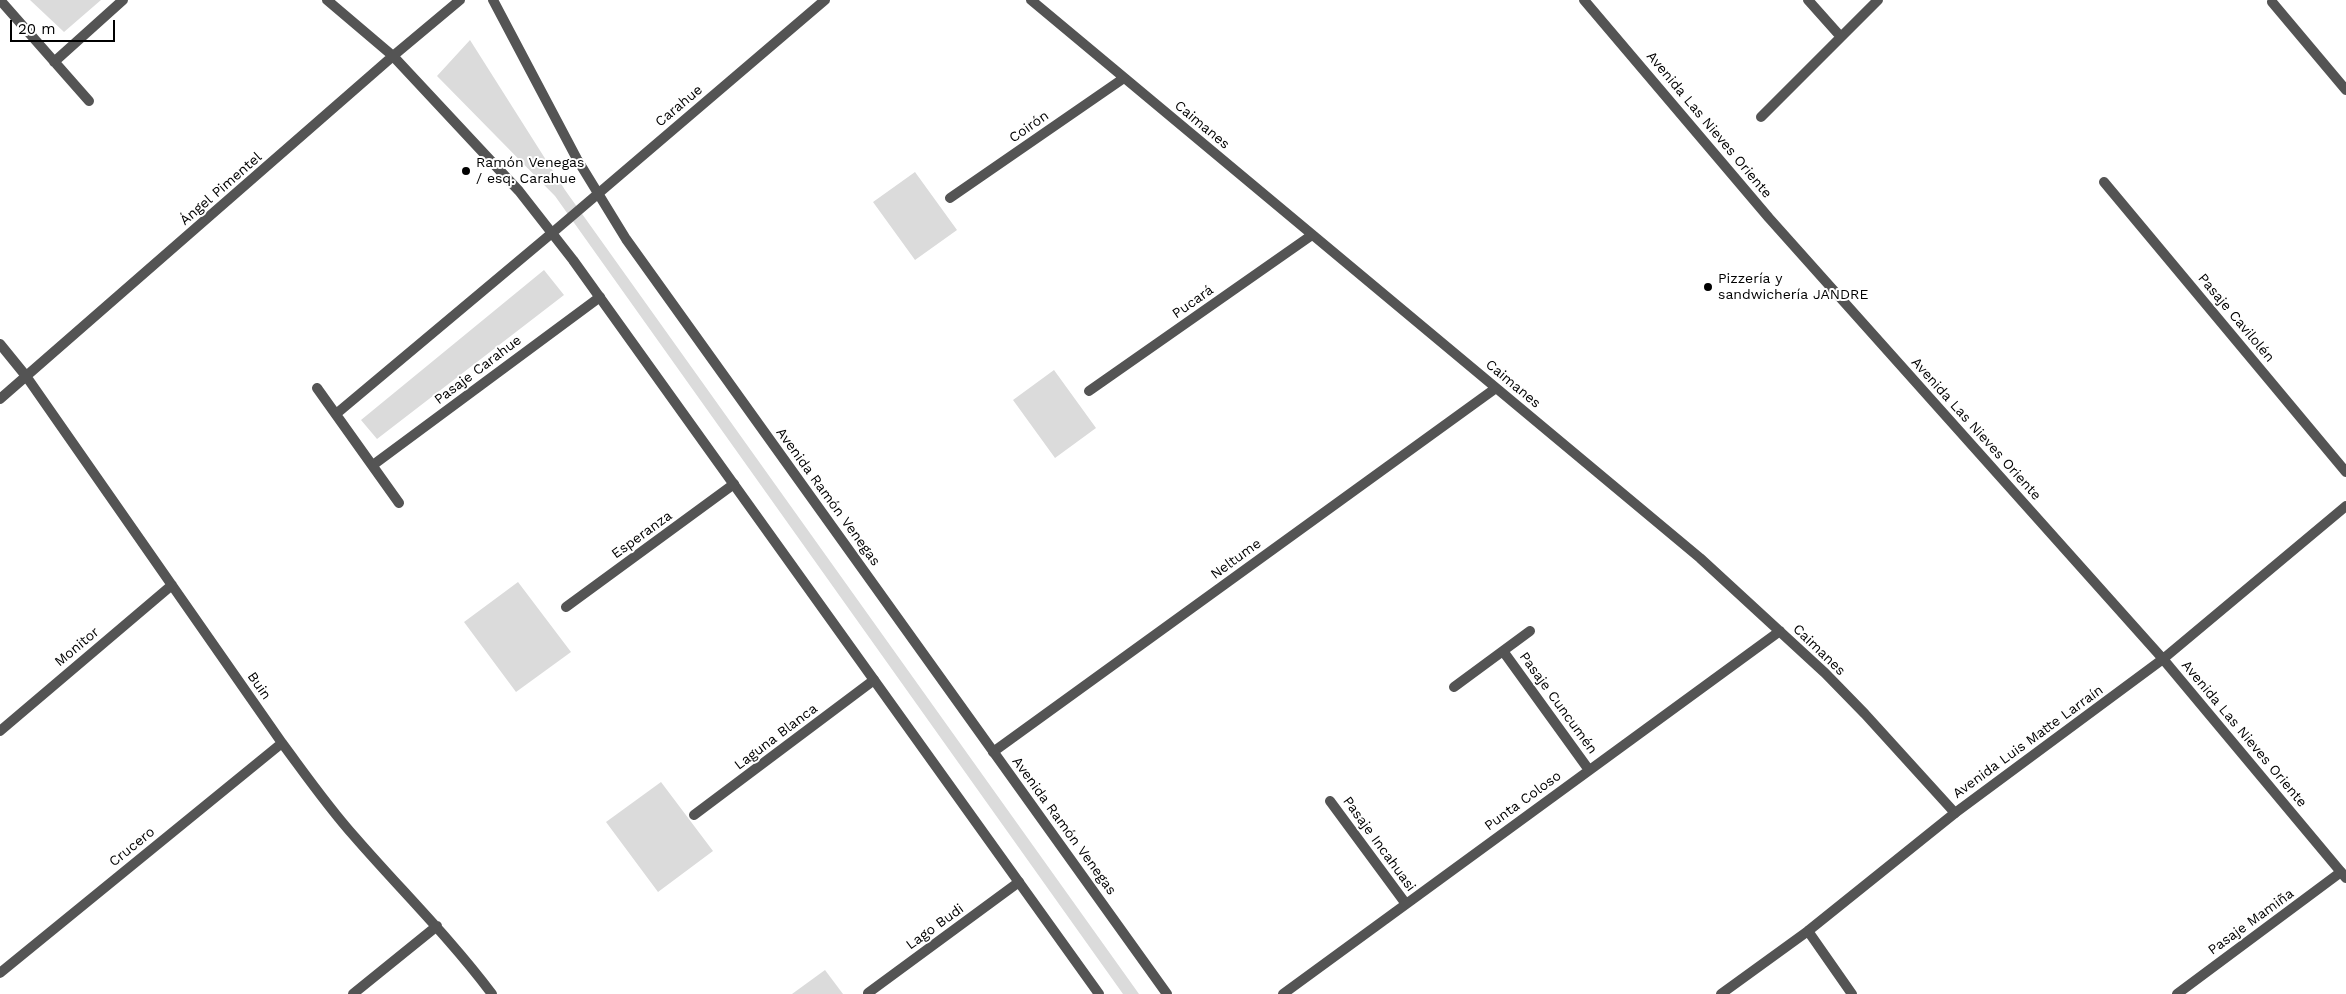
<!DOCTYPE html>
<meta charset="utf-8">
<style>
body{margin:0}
#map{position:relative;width:2346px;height:994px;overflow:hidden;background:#fff;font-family:"Work Sans",sans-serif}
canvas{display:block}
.scale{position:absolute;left:10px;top:20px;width:105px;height:22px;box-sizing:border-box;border:2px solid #000;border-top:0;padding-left:6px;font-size:15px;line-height:18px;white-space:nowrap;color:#000;-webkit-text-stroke:4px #fff;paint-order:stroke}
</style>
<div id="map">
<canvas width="2346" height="994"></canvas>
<div class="scale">20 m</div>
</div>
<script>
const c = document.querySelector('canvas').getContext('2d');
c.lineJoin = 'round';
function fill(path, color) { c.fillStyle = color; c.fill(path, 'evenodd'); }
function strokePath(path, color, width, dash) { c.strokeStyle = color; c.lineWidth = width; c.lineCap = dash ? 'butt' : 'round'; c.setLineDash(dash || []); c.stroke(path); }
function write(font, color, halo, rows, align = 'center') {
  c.font = font + ' "Work Sans",sans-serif'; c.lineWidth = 4; c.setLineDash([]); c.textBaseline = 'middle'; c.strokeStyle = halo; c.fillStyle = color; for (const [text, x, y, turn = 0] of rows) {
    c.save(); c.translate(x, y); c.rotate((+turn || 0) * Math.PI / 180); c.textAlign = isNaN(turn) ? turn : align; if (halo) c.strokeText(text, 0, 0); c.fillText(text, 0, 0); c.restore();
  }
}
const green = new Path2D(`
 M30,0H101L64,32Z
 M470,40L565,190L1139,994H1123L555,196L437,76Z
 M915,172L957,230L915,260L873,202Z
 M544,270L564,295L377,439L361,420Z
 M1054,370L1096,428L1055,458L1013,400Z
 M518,582L571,652L516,692L464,622Z
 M661,782L713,851L658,892L606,822Z
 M825,970L843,994H792Z`);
const minor = new Path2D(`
 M0,0L89,101
 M1031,0L1700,558L1825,673L1865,714L1955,813
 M1808,0L1841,37
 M2272,2L2346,90
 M54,62L123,0
 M1761,117L1878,0
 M2104,182L2346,472
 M950,198L1124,78
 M0,344L26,376L282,743C305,774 328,807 354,836C400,889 450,938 492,994
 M317,388L399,503
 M1089,391L1312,235
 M0,399L393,56L327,0
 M336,414L552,233L825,0
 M373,465L600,297
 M566,607L734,484
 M1503,651L1589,770
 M1454,687L1530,631
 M0,731L172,585
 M993,752L1496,388
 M1330,801L1406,904
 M694,815L874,680
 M1808,931L1852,994
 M0,973L282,743
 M868,993L1019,882
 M353,994L437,926
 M1283,994L1780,631
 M2177,994L2341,872`);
const tertiary = new Path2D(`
 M460,0L393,56L519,191L573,260L1099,994
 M493,0L577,159L626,239L1167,994
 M1584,0L1769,218L2163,659L2346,878
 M1721,994L1808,931L1955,813L2163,659L2346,506`);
const markers = [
 [466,171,5,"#000"],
 [1708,287,5,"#000"]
];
const streetNames = [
 ["Carahue",679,106,-40],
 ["Caimanes",1202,125,40],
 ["Avenida Las Nieves Oriente",1709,125,50],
 ["Coirón",1029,127,-35],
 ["Ángel Pimentel",221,189,-41],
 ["Pucará",1193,302,-35],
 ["Pasaje Cavilolén",2236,318,50],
 ["Pasaje Carahue",478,370,-37],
 ["Caimanes",1513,384,40],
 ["Avenida Las Nieves Oriente",1976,429,48],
 ["Avenida Ramón Venegas",828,497,54],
 ["Esperanza",642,535,-36],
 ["Neltume",1236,559,-36],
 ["Monitor",77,647,-40],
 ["Caimanes",1819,650,44],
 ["Buin",259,686,55],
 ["Pasaje Cuncumén",1558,703,54],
 ["Avenida Las Nieves Oriente",2244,734,50],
 ["Laguna Blanca",776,737,-37],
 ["Avenida Luis Matte Larraín",2028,742,-36],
 ["Punta Coloso",1523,801,-36],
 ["Avenida Ramón Venegas",1064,826,54],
 ["Pasaje Incahuasi",1379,844,54],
 ["Crucero",132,847,-39],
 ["Pasaje Mamiña",2251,922,-36],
 ["Lago Budi",935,927,-36]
];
const poiNames = [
 ["Ramón Venegas",476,163],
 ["/ esq. Carahue",476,179],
 ["Pizzería y",1718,279],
 ["sandwichería JANDRE",1718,295]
];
fill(green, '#dbdbdb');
strokePath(minor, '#545454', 10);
strokePath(tertiary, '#545454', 10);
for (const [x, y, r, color] of markers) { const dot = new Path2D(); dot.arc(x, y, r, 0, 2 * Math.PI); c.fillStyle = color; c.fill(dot); strokePath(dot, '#fff', 2); }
write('14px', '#000', '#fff', streetNames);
write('14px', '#000', '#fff', poiNames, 'left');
</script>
